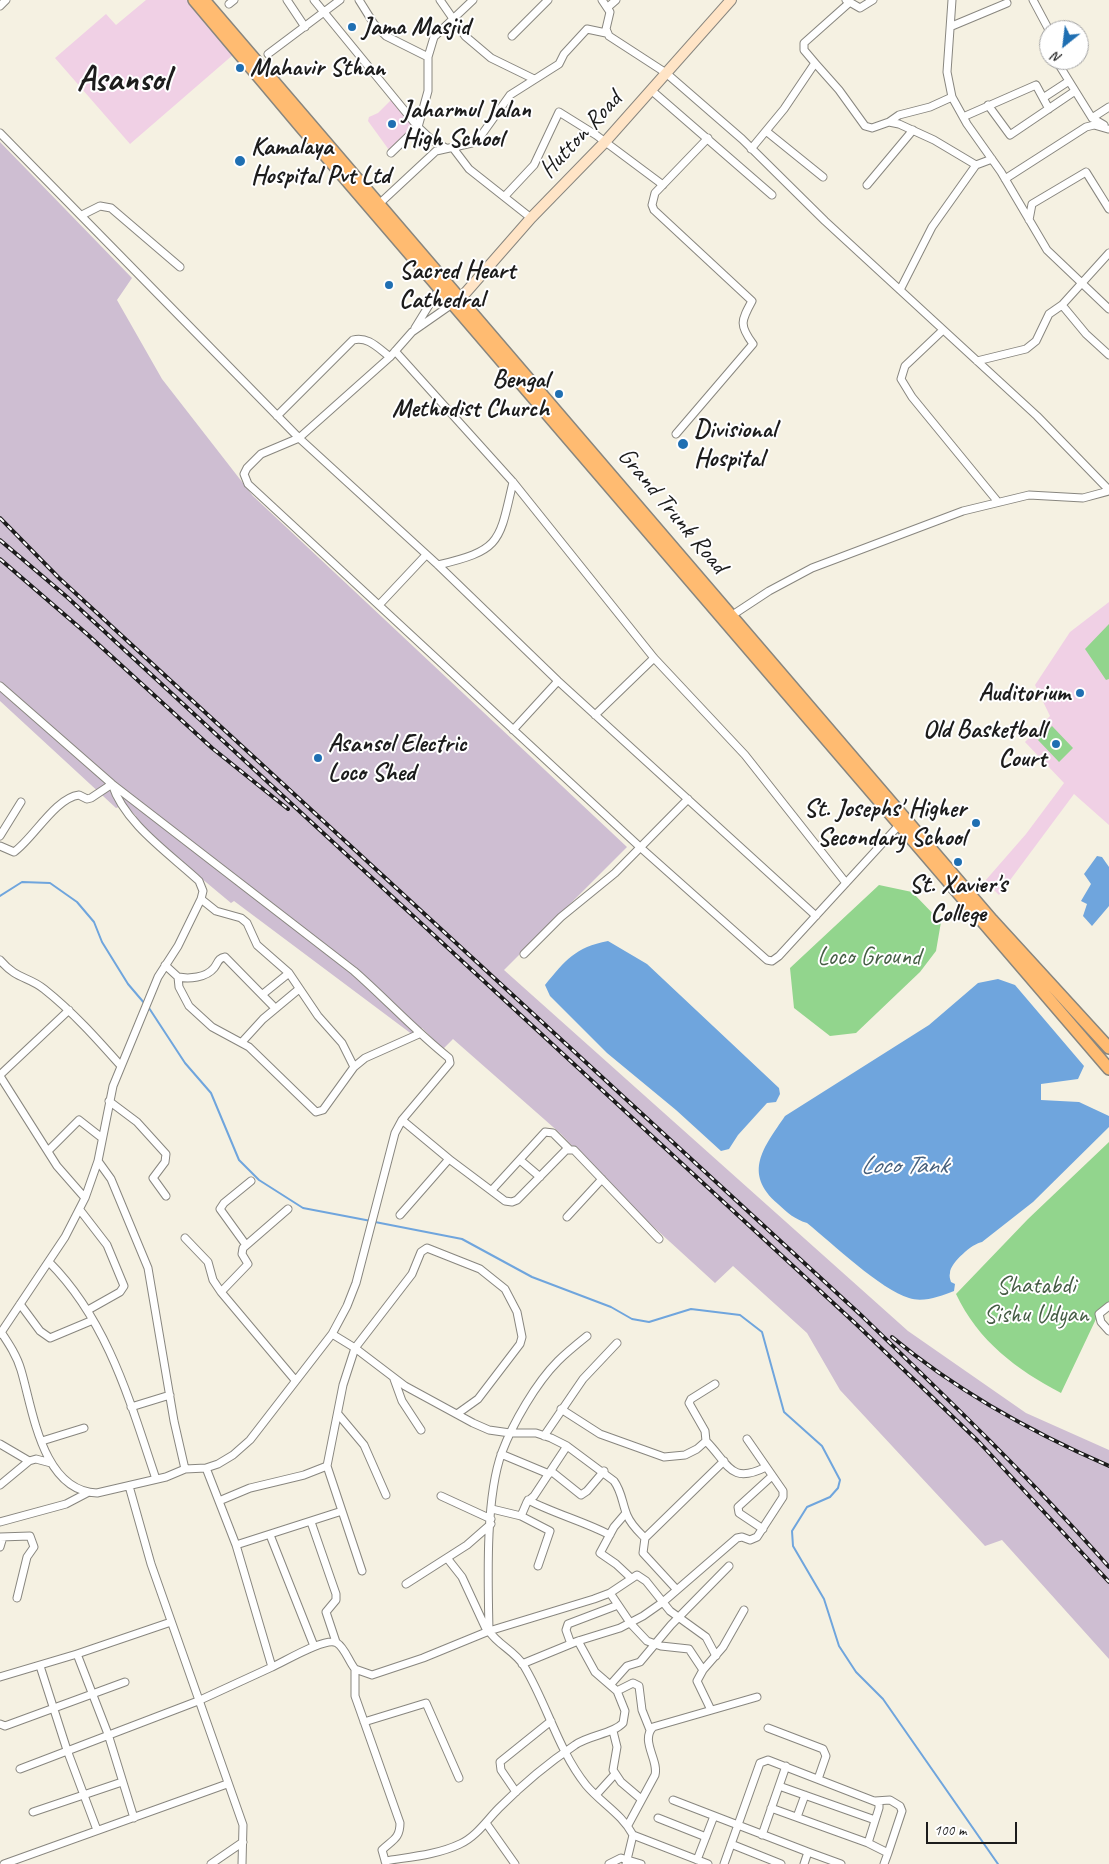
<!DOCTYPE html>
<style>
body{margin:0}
#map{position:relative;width:1109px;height:1864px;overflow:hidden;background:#f5f1e2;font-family:Caveat,sans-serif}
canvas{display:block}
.north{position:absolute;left:1039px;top:20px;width:50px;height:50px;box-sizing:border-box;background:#fff;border:1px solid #a4a4a4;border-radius:50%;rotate:209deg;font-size:14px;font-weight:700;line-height:20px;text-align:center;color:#1c1c1c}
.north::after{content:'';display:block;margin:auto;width:18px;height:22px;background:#1f6fb2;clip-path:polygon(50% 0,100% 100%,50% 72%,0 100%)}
.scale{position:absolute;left:926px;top:1822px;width:91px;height:22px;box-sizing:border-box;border:2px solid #1c1c1c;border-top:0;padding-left:6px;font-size:15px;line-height:18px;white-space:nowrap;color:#1c1c1c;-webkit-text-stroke:4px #fff;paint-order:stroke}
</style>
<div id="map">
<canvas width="1109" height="1864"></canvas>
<div class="north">N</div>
<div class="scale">100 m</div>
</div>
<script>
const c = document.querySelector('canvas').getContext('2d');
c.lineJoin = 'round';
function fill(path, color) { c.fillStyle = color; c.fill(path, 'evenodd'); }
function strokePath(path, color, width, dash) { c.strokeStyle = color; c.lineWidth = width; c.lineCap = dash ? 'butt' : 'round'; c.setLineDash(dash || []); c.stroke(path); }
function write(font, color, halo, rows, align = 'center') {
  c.font = font + ' Caveat,sans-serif'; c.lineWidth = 4; c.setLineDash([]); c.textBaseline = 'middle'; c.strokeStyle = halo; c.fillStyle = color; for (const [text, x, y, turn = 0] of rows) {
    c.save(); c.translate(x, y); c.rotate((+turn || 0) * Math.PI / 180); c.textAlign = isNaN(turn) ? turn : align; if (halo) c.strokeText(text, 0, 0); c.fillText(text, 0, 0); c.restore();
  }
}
const built = new Path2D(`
 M146,0H187L234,54L130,144L55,58L106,14L116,25Z
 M392,99L415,126L389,150L368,121L369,117L378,113Z
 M1109,602V825L1074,794L999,895L985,881L1026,834L1064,783L1025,742L1050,716L1035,685L1070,632Z`);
const industrial = new Path2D(`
 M0,142L132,278L117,300L162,379L253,496L627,847L504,970L908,1331L1026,1413L1109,1450V1659L1002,1540L985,1546L840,1390L807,1333L733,1266L715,1283L623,1199L561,1134L453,1039L443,1049L422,1028L413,1035L234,901L231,903L135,823L136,816L124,805L116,808L0,701Z`);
const green = new Path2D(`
 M1109,624V679L1106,680L1085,649Z
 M1052,726L1073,748L1059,762L1038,740Z
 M879,885L912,892L941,922L936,951L920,972L856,1033L830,1036L794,1008L790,968Z
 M1109,1142V1307L1096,1319L1061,1393C1017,1370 978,1341 956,1294L1028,1219Z`);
const water = new Path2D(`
 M1097,856L1102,857L1109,867V906L1092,926L1083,916L1087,904L1081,901L1091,884L1084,874Z
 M608,941L647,964L779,1088L780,1094L776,1102L767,1103L738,1135L729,1149L721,1151L676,1110L607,1053L550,996L545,985C565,961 575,947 608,941Z
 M998,979L1015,985L1084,1066L1078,1079L1041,1084V1100L1079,1102L1109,1116V1127L1033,1202L982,1242C973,1243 950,1263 950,1273C949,1276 950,1279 951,1282L955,1284L954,1291C941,1296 923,1303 909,1298C881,1290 832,1243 807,1223C794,1219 788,1213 778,1204C742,1173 764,1147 785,1116L929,1025L978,983Z`);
const stream = new Path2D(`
 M0,896L22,882L50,883L77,902L94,922L102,942L128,984L145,1004
 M149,1008L185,1063L211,1093L239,1160L259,1180L303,1208L371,1221
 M375,1222L462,1239L532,1277L611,1307L632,1319L649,1322L691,1309L740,1315L762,1332L784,1412L822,1446L840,1480L838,1488L830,1497L807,1507L792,1531L793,1546L824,1599L839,1646L856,1672L883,1699L998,1864`);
const street = new Path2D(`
 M287,0L305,27
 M314,0L418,127L433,141L446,148
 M359,0L374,24L386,36L428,57
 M440,0L465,36L491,58L534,79
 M602,0L610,12L606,29L609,36L666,73L742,139L825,221L1037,416L1109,490
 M846,0L860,8L873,0
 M952,0L947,72L952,97L967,124L1001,172L1047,250L1109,309
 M1033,0L1049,30
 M229,4L234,0
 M0,6L6,0
 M608,7L616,0
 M952,26L1007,3
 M512,36L548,0
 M268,54L340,0
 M1056,60L1092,118L1104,125
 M815,63L839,90L865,126L872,128L889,122L899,124L934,140L976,165L992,159
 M651,90L772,195
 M1043,98L1069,81
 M988,105L1010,135L1075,91
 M963,117L1036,85L1049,109
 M1092,118L1109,107
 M889,122L899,115L930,107L952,97
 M766,131L823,177
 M0,133L299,438L438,565L558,681L816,916
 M453,148L469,169L531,218
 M751,149L784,109L815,63L804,50V43L849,3
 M391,153L418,127L428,91V57L434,37L473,0
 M1005,179L1086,127L1094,125L1108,129
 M867,185L913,130
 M505,196L534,165L559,112L596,135L663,185
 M379,204L436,151L472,143L480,137L510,95L559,64L564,54L587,29L606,33
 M82,215L100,206L111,208L180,267
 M1029,220L1032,204L1086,172L1109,209
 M900,290L932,227L976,165
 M455,302L412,332L390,357L299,438L261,454L247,468L244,474L248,484L641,848L767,960L772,961L779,956L901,823
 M1062,305L1086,334L1109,355
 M415,328L439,289
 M943,330L905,366L901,379L912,397L998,502
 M395,351L513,482L654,658L745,755L846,883
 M977,361L1026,349L1036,341L1049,314L1062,305L1109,253
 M277,416L353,340C368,336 378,348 390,357
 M676,434L753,344C739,325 741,321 752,301L654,210L652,205L655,193L708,138
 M438,565C501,550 499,543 513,482
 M379,605L426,555
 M731,616L769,591L812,568L963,511L1029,495L1083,498L1109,491
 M0,686L112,784L354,971C386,999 415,1031 449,1058L450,1063L402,1120L395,1133L356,1283L347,1306L332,1334L250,1440L233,1455L218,1464L206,1468L185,1469L166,1477L97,1493C42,1491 33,1410 21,1370C17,1356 9,1344 1,1332
 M595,715L654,658
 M513,730L558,681
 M0,836L21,802
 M0,846L14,852C33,839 55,798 79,795L87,799L91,798L112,784C124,823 170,854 199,881L203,891L201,899L178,946L158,977L113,1086L98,1161L111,1179L148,1268L174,1421L185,1469
 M524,954L561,917L615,873L688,799
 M0,960C17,980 28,976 44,989C73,1012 97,1039 121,1066
 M165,965L178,977C189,979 206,978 214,968C218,963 218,958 225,957L275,1008
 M178,977L179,987L189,1006L212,1027L249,1047L316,1112L323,1110L354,1067L342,1043L318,1016L289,973L257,945L247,923L241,918L216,911L201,899
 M263,994L289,973
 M242,1042L263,1019L299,989
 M354,1067L365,1058L419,1034
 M0,1075L69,1010
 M0,1076L57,1166L85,1198L98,1161
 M109,1101L137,1122L166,1154L165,1162L153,1178L166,1196
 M402,1120L449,1159L505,1201L512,1202L517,1200L566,1150H574L659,1239
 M48,1151L79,1120L102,1138
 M520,1160L540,1177
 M492,1190L545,1132L553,1133L569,1149
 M288,1209L243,1248L242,1254L248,1264L221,1292L295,1380
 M80,1210L107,1245L124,1286L120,1292L88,1310
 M400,1215L449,1159
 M567,1217L602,1179
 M185,1238L208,1262L213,1280L221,1292
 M246,1245L220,1209L224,1203L251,1181
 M49,1262C108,1321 130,1402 156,1479
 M20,1304L40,1331L50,1338L93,1320
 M1109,1306L1099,1314L1101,1322L1109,1331
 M0,1334L65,1237L85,1198
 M332,1334L355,1348L343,1385L327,1466L362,1571
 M587,1336C577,1344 567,1352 558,1361C536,1383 513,1423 502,1452C485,1498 488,1581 489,1631C498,1645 515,1651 524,1666C547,1704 558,1750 586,1785C601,1803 622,1814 633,1835
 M394,1379L402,1401L421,1430
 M131,1407L170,1395
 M561,1409L600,1434L664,1457L685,1455L697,1449L706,1441L705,1431L689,1403L691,1399L715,1384
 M338,1414L364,1445L386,1495
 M457,1414L478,1399L520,1344L522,1337L517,1312L505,1289L480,1269L427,1248L421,1252L412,1274L355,1348L405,1386L473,1423L489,1430L510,1433H536L551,1438L567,1446L614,1481C622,1492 622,1503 627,1515C631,1525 638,1531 645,1538
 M544,1436L583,1379L617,1343
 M42,1441L84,1428
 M706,1441C729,1464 730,1485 766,1467
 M0,1444L29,1461
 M501,1454L549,1474
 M206,1468L236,1545L272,1667C284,1662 326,1636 337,1643C345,1648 349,1662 355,1669L372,1675L423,1658L489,1631L594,1599L610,1593L637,1575L646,1581L670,1611L706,1637L716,1656
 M551,1471L581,1495L587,1491L604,1471
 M0,1485L29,1461L36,1459L51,1463
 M129,1486L151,1564L243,1825L242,1864
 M441,1496L491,1519
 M528,1500C555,1514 583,1521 610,1535
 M219,1501L250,1488L304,1475L327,1466
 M492,1509L521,1516L550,1531L538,1566
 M626,1513L614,1527L600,1553L616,1564L631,1578
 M521,1516L527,1502L534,1496L567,1446
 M0,1522L66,1504L87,1493
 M311,1522L336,1594V1600L326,1612L336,1642
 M763,1529L739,1513L738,1507L772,1476
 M270,1535L314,1646
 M0,1537L30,1536L34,1547L27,1557L17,1598
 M236,1545L342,1511
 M0,1547L3,1537
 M447,1558L462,1577L487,1631
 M406,1584L467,1545L491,1524
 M677,1590L643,1553L645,1538L724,1461
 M610,1593L631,1624L647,1641L661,1646L689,1649L703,1670
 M571,1644L566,1630L568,1624L618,1605
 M77,1654L108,1734L134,1818
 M522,1664L578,1641L620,1628L643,1616L663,1602L737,1538L742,1537L750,1540L757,1537L783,1497V1491L747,1439
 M40,1666L67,1750L97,1830
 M355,1669V1696L400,1823C400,1839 392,1840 382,1850L386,1864
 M0,1677L77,1654L171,1622
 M611,1684L627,1666L640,1662L671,1625L729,1566
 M617,1691L633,1683L639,1686L642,1710L650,1730
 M711,1710L697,1681L703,1670L723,1647L744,1610
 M364,1722L426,1703L459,1778
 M0,1724L5,1726L125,1682
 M768,1728L823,1749L826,1756L818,1779
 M613,1731L617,1747L613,1770L621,1782L641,1799
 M20,1769L198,1701L272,1667
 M779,1786L875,1820
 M516,1792L501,1770L500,1762L551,1721
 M596,1795L615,1774
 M673,1800L808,1852L804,1864
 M875,1801L890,1800L900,1806L902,1811L888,1853
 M771,1808L868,1843
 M33,1812L122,1782
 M797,1817L805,1795
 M658,1818L706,1837
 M486,1823L515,1864
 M628,1825L655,1775C659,1760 640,1741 653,1727L757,1697
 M762,1835L786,1766
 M731,1844L781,1864
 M808,1852L841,1864
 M697,1860L714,1816
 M385,1861C409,1857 437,1855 460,1844C476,1837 487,1820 499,1808C522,1785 548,1763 575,1745C589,1735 613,1734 623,1723L625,1711L617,1691L595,1672L578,1641
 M4,1864L227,1784
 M211,1864L243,1842
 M609,1864L621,1858L641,1864
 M626,1864L633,1835L708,1864
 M724,1864L760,1763L768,1760L879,1803V1808L868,1843L888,1853L884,1864`);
const secondary = new Path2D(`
 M461,298L531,218L605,142L731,0`);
const primary = new Path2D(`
 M194,0L300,126L1109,1069
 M204,0L992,920L1109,1048`);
const rail = new Path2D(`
 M0,518L59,578L863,1317C948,1399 1031,1479 1109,1567
 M0,540L67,597L856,1324L978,1441L1109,1582
 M0,559L87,634L212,748L288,809
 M892,1337C957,1391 1031,1432 1109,1466`);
const markers = [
 [352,27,5,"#1f6fb2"],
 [240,68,5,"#1f6fb2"],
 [392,124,5,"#1f6fb2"],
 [240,161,6,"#1f6fb2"],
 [389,285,5,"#1f6fb2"],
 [559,394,5,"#1f6fb2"],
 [683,444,6,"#1f6fb2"],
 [1080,693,5,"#1f6fb2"],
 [1056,744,5,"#1f6fb2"],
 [318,758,5,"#1f6fb2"],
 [976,823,5,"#1f6fb2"],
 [958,862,5,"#1f6fb2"]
];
const poiNames = [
 ["Jama Masjid",362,27],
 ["Mahavir Sthan",250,68],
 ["Jaharmul Jalan",402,110],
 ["High School",402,139],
 ["Kamalaya",251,147],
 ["Hospital Pvt Ltd",251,176],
 ["Sacred Heart",399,271],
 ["Cathedral",399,300],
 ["Bengal",549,380,"right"],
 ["Methodist Church",549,409,"right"],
 ["Divisional",694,430],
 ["Hospital",694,459],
 ["Auditorium",1070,693,"right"],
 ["Old Basketball",1046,730,"right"],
 ["Court",1046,759,"right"],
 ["Asansol Electric",328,744],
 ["Loco Shed",328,773],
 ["St. Josephs' Higher",966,809,"right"],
 ["Secondary School",966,838,"right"],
 ["St. Xavier's",958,885,"center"],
 ["College",958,914,"center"]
];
const streetNames = [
 ["Hutton Road",581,135,-47],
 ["Grand Trunk Road",672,511,50]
];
const parkNames = [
 ["Loco Ground",869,957],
 ["Shatabdi",1036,1286],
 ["Sishu Udyan",1036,1315]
];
const waterNames = [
 ["Loco Tank",904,1166]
];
const townNames = [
 ["Asansol",123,81]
];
fill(built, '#f0d0e5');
fill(industrial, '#cebed2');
fill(green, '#92d58d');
fill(water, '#6fa5dd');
strokePath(stream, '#6fa5dd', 2);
strokePath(street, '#88867f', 9);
strokePath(secondary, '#88867f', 12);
strokePath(primary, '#88867f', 14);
strokePath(street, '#fff', 7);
strokePath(secondary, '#ffe4c6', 10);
strokePath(primary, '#ffbb71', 11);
strokePath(rail, '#1c1c1c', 4);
strokePath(rail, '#fff', 2, [5.5]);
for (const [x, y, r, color] of markers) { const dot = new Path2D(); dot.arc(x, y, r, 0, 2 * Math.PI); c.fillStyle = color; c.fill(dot); strokePath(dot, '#fff', 2); }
write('bold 25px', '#1c1c1c', '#fff', poiNames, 'left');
write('25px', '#1c1c1c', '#fff', streetNames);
write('25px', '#455d44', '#fff', parkNames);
write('italic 26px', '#46607c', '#fff', waterNames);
write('bold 35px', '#1c1c1c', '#fff', townNames);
</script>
